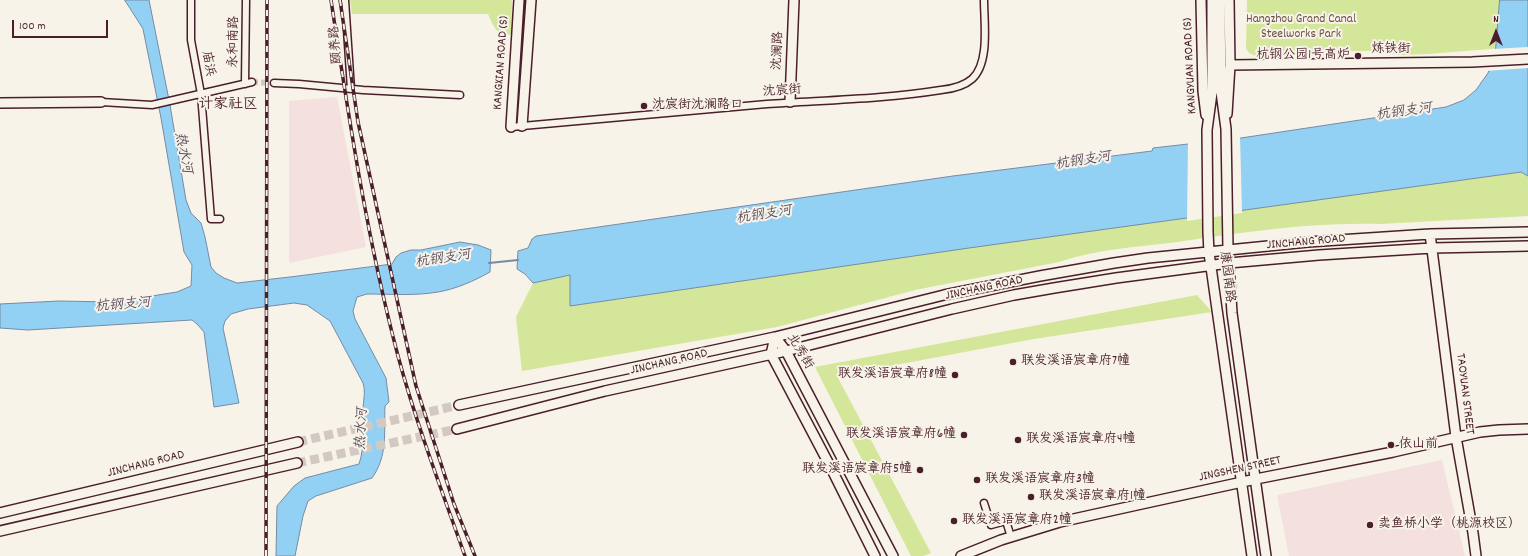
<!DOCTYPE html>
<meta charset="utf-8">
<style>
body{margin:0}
#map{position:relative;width:1528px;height:556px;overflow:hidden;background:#f7f3e8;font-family:Dekko,sans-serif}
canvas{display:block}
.north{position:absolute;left:1476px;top:12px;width:40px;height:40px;-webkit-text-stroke:3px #f7f3e8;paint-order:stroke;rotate:0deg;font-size:11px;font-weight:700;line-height:16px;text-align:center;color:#4a1f2b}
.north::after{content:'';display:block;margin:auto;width:14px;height:18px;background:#4a1f2b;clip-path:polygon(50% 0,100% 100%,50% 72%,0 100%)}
.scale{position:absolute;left:12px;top:20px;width:96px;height:18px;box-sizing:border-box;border:2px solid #4a1f2b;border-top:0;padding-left:5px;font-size:12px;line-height:14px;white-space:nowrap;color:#4a1f2b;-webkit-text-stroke:3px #f7f3e8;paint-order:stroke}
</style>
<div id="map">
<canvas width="1528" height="556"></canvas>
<div class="north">N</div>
<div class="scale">100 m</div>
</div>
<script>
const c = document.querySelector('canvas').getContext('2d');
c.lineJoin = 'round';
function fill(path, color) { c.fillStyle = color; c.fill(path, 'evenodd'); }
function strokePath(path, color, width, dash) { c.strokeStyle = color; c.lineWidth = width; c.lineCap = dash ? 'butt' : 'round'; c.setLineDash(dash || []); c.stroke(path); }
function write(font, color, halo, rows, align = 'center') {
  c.font = font + ' Dekko,"LXGW WenKai TC",sans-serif'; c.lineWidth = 4; c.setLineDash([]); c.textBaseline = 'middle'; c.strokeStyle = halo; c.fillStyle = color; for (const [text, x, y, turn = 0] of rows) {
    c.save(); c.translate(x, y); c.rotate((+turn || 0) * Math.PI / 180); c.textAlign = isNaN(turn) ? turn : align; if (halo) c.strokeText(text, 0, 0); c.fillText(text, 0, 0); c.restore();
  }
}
const built = new Path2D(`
 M337,97L366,247L289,263V101Z
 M1442,460L1465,556H1289L1277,495Z`);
const green = new Path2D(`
 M350,0H512L511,34L503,36C495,30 492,24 488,14H352Z
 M1247,0H1528V46L1428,54L1399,55L1380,51H1354L1332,55L1256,56L1249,53L1246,48Z
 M1521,172L1528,176V216L1380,224C1312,222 1244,232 1178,242C1137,247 1098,249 1059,262L915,290L777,327L522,371L516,317L533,283L570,275V306L969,248Z
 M1197,295L1212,312L1034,339L837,376L931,553L923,556H911L815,367Z`);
const water = new Path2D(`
 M125,0H149L170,105L186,200L191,213L201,223L205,237L211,267L216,273L224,278L237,283L290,277L392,264L396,257L401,253L411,250H421L460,242L478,245L491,250L490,272C474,281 456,289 438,292C415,296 390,294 367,294L357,297L353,311L355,319L386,378L389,402L385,406C384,431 388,456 372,478L316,496L308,501L303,516L295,556H276L277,506L294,486L305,478L359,464C365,447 362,428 363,411C363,401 366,392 363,383L330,321L307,305L294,303L248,309L231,314L225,321L223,328L239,403L214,407L204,332L197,324L192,320L28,330L0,328V304L59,301L113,302L177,292L191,286L192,265L184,252L161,118L143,29Z
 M1500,0H1528V176L1521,172L969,248L570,306V275L533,283L525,274L517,269L518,251L528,248L532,239L536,236L953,176L1152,151L1153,148L1241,138L1446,107L1464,100L1476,90L1488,73L1495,55Z`);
const pier = new Path2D(`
 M1528,47V68L1486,71L1493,55V49Z
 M1240,136L1242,213L1187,221L1188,142Z`);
const stream = new Path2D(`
 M489,263L518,260`);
const streetTunnel = new Path2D(`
 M252,82L274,83`);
const secondaryTunnel = new Path2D(`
 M298,442L459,405
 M297,463L457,429`);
const street = new Path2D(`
 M191,0V40L201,94L211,219H220
 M345,0L351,89
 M274,83L299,84L363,90L460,95
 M245,84L246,0
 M101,102L152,105L252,82
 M511,127C596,119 681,111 767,104C825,100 884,99 941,90C951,89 964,86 972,79C990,63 984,22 984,0
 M984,503L991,525L1006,521L1011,537`);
const secondary = new Path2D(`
 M1201,0L1203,91L1206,115
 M1212,0V93L1207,130L1208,232L1209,253L1252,556
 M1220,0L1221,92L1226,129L1228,249L1232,313L1266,556
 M1230,65L1472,62L1528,59
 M790,102L794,0
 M0,103L101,102
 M1227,114L1230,65L1229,0
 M522,126L531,0
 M511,127L519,0
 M1430,234L1456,437L1473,533L1476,556
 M775,337L786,351L893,556
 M775,337L771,354L830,466L875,556
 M459,405L775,337L944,295L1040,276L1114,263L1148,258L1308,242L1430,234L1528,232
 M457,429L605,391L786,351L952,309L1014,295L1054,288L1116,278L1229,263L1319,255L1432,248L1528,246
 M0,513L298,442
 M0,531L297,463
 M961,556L1001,540L1060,522L1137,505L1256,479L1393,452L1480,432L1499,430L1528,429`);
const rail = new Path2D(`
 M331,0C349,119 367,239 398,356C416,423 442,491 465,556
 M340,0L358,122L416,386L454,504L475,556
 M266,556L267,0`);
const markers = [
 [1358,56,4,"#4a1f2b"],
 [644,106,4,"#4a1f2b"],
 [1013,362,4,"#4a1f2b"],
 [955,375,4,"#4a1f2b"],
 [964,435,4,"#4a1f2b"],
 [1018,440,4,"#4a1f2b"],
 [1391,445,4,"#4a1f2b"],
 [920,470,4,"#4a1f2b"],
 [977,480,4,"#4a1f2b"],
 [1031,497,4,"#4a1f2b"],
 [954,521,4,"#4a1f2b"],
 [1370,525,4,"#4a1f2b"]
];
const parkNames = [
 ["Hangzhou Grand Canal",1301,20],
 ["Steelworks Park",1301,35]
];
const streetNames = [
 ["永和南路",235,42,-89],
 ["颐养路",337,45,-94],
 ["炼铁街",1391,50],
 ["沈澜路",779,51,-87],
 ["KANGXIAN ROAD (S)",502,63,-86],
 ["庙浜",207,64,80],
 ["KANGYUAN ROAD (S)",1191,66,-93],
 ["沈宸街",782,92,-4],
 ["JINCHANG ROAD",1306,243,-5],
 ["康园南路",1226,277,83],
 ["JINCHANG ROAD",984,289,-12],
 ["北秀街",799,352,59],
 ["JINCHANG ROAD",669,363,-13],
 ["TAOYUAN STREET",1464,394,83],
 ["JINCHANG ROAD",146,465,-14],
 ["JINGSHEN STREET",1240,470,-12]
];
const poiNames = [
 ["杭钢公园1号高炉",1350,56,"right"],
 ["沈宸街沈澜路口",652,106],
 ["联发溪语宸章府7幢",1021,362],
 ["联发溪语宸章府8幢",947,375,"right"],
 ["联发溪语宸章府6幢",956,435,"right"],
 ["联发溪语宸章府4幢",1026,440],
 ["依山前",1399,445],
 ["联发溪语宸章府5幢",912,470,"right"],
 ["联发溪语宸章府3幢",985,480],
 ["联发溪语宸章府1幢",1039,497],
 ["联发溪语宸章府2幢",962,521],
 ["卖鱼桥小学（桃源校区）",1378,525]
];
const waterNames = [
 ["杭钢支河",1404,113,-8],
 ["热水河",182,153,79],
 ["杭钢支河",1083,162,-9],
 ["杭钢支河",764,216,-9],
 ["杭钢支河",443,260,-9],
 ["杭钢支河",123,306,-5],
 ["热水河",363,429,-87]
];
const quarterNames = [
 ["计家社区",228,106]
];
fill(built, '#f4e0df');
fill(green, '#d4e69a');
fill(water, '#93d1f4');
strokePath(water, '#768aa4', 1);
fill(pier, '#f7f3e8');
strokePath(stream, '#768aa4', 2);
strokePath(streetTunnel, '#d4c9c2', 6, [6, 3]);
strokePath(secondaryTunnel, '#d4c9c2', 9, [9, 4.5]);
strokePath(street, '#4a1f2b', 9);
strokePath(secondary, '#4a1f2b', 12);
strokePath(street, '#f7f3e8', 6);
strokePath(secondary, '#f7f3e8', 9);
strokePath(rail, '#4a1f2b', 3.5);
strokePath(rail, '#f7f3e8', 2, [6]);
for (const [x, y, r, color] of markers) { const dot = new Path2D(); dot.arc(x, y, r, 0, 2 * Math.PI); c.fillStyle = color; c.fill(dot); strokePath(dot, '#f7f3e8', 1.5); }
write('13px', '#6c5147', '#f7f3e8', parkNames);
write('13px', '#4a1f2b', '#f7f3e8', streetNames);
write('13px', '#4a1f2b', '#f7f3e8', poiNames, 'left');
write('italic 14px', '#5c4c5d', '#f7f3e8', waterNames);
write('15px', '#4a1f2b', '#f7f3e8', quarterNames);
</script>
